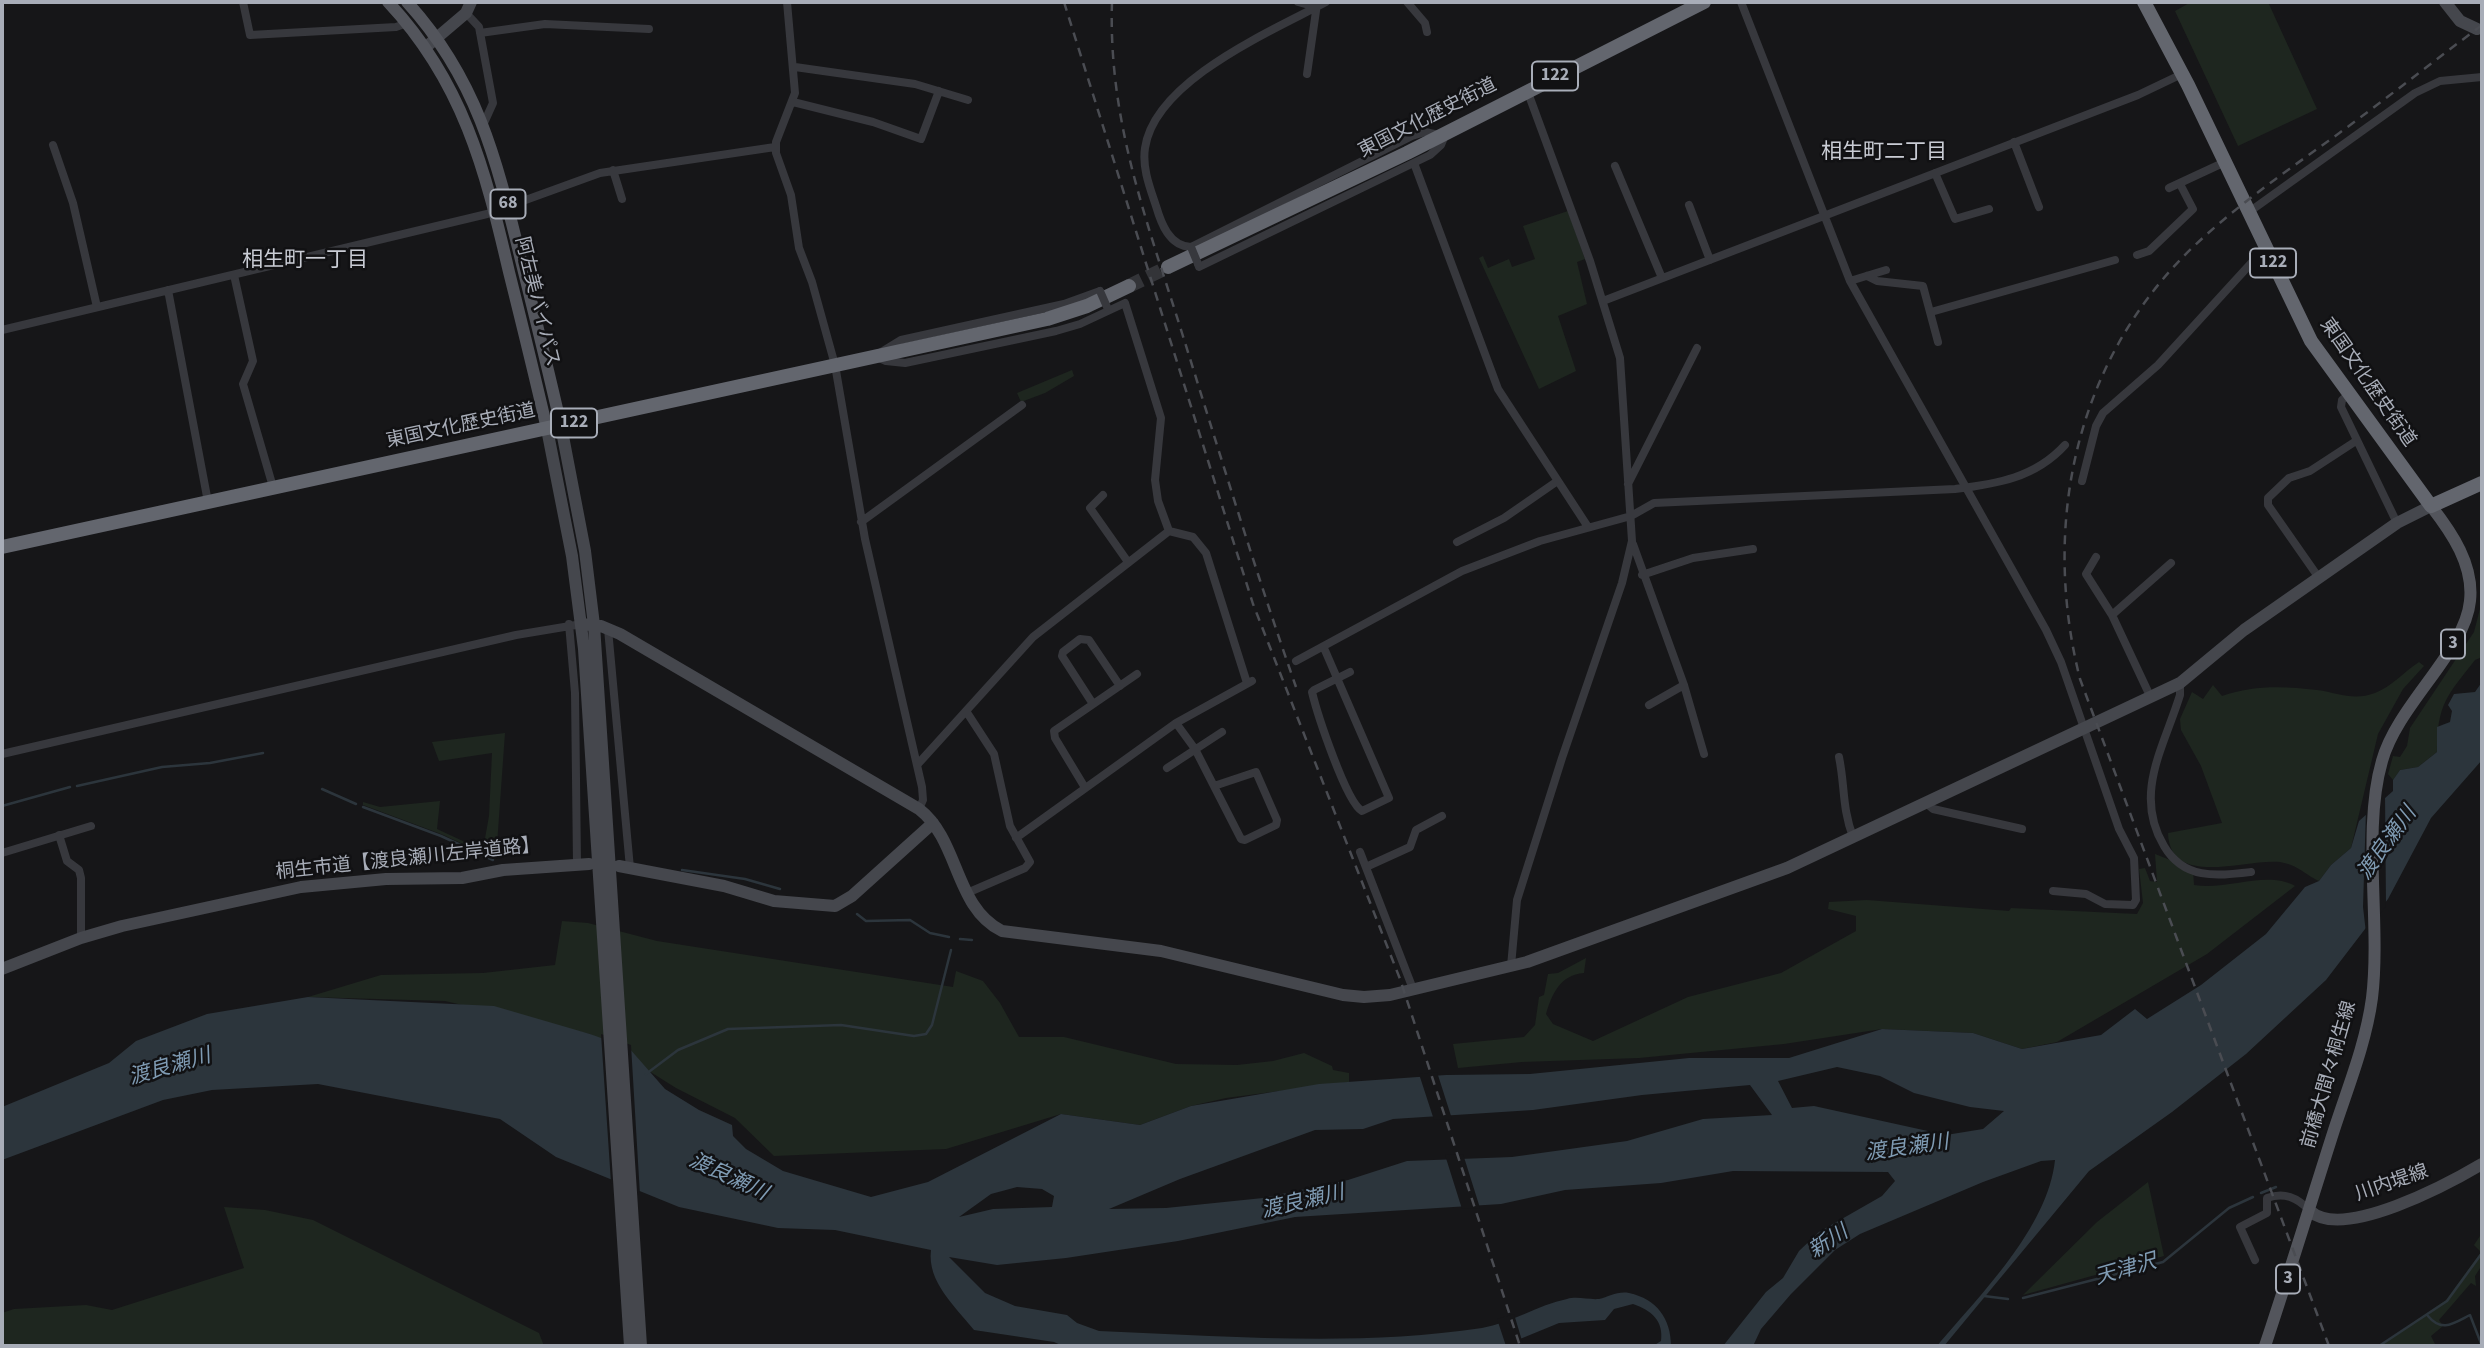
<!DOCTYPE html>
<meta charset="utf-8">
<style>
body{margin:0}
#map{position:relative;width:2484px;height:1348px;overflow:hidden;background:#161618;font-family:"Source Sans 3",sans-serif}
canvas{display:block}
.frame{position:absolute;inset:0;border:4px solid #a8adb8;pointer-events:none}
</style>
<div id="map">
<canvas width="2484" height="1348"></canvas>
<div class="frame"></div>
</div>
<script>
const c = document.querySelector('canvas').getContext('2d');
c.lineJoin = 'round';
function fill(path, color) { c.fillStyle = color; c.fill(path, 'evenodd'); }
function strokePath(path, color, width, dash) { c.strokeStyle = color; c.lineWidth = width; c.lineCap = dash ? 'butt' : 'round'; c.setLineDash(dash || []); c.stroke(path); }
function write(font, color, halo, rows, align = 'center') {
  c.font = font + ' "Source Sans 3","Noto Sans JP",sans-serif'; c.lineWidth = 5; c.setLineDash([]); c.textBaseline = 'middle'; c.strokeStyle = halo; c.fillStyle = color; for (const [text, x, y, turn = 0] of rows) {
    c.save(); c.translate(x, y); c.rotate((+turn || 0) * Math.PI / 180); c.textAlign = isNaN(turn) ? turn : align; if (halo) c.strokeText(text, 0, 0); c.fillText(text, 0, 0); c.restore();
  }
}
const green = new Path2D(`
 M2191,2H2268L2317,109L2238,146L2175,11Z
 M1568,211L1585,259L1577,262L1587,304L1558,316L1576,371L1539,389L1479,258L1483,256L1488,268L1509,259L1512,267L1535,259L1523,226Z
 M1072,370L1074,376L1045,393L1021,402L1017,393Z
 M2482,601V657L2475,660C2447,696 2437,704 2437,752L2418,767L2400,770L2393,780L2388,774L2393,756L2400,757L2407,746L2410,728L2474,632Z
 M2419,662L2424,666L2403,689L2378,734L2351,848L2331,865L2319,881C2304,874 2298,865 2280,862C2246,858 2170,889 2168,833L2222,823L2201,766L2181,730L2180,719L2192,692L2203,699L2213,685L2222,696C2253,685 2284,686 2317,690C2338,693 2354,701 2375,693C2391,687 2405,671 2419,662Z
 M505,733L496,859L441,834L363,805V802L380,807L440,801L437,829L465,842L484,844L489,816L492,753L439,761L432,742Z
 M2155,854L2193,869L2194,885C2226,891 2266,870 2295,886L2207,954L2057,1042L2022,1049L1973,1033L1882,1029L1784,1044L1639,1058L1522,1062L1458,1068L1453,1044L1524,1037L1535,1025L1539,997L1544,995L1548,974L1558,973L1586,958L1584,973C1560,975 1552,994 1546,1014L1553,1024L1593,1041L1688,997L1781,973L1856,931V916L1828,909L1829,902L1867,900L2009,911L2011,908L2137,914L2143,903L2139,869L2145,868L2150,881L2157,882Z
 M562,921L588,923L657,941L953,987L956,971L983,981L1000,1003L1019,1037H1064L1176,1064L1237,1065L1273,1061L1304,1053L1332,1066L1333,1070L1349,1073V1082L1226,1098L1191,1106L1140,1125L1061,1114L946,1149L774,1156L735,1118L676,1088L590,1034L445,1001L308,997L381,975L483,973L555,965Z
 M2148,1182L2164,1256L2023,1295L2097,1222Z
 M224,1207L265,1210L313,1220L539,1333L544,1346H2V1313L14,1309L86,1305L112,1310L244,1268Z
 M2482,1233V1265L2475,1276L2476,1286L2471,1283L2439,1320L2443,1326L2431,1336L2436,1346H2385L2383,1343L2446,1300L2481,1252L2474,1245Z`);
const water = new Path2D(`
 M2482,682V760L2431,818L2388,899L2326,980L2246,1054L2172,1112L2089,1171L1944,1346H1937C1979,1296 2048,1228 2055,1160L2041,1161L1983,1182L1860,1234L1835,1250L1791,1294L1761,1329L1753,1346H1723L1766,1292L1783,1278L1799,1251L1819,1232L1882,1196L1895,1181L1888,1172L1733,1171L1661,1183L1565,1190L1501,1204L1295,1217L1178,1241L1066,1258L997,1265L949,1257L985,1293L1015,1306L1067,1315L1077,1323L1099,1331C1227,1336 1355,1347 1482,1328C1511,1323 1538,1305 1567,1299C1577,1296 1589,1300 1599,1299C1609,1297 1617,1291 1629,1293C1657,1299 1671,1319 1671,1346H1653L1661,1341C1664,1321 1651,1310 1633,1304L1614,1309L1605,1320L1559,1323L1503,1346H1063L1054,1342L974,1330C955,1306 927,1282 931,1250L835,1230L778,1228L679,1207L556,1157L500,1119L318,1084L212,1090L163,1100L2,1160V1107L109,1063L136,1041L207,1014L308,997L494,1006L590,1034L629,1048L665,1089L699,1110L732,1125L733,1136L746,1149L783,1171L871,1197L928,1182L1061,1114L1140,1125L1191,1106L1319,1084L1446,1075L1530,1074L1689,1058H1789L1882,1029L1973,1033L2022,1049L2101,1035L2135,1009L2147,1019L2201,985L2266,934L2305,887L2319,881L2331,865L2351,848L2359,821L2393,791V780L2400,770L2418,767L2437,752V727L2450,722L2452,711L2448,705L2454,694L2475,692ZM1837,1067L1880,1076L1914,1093L1970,1107L2004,1111L1983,1129L1946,1135L1814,1106L1792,1108L1778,1081ZM1750,1085L1772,1115L1703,1119L1627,1141L1512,1157L1407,1161L1348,1180L1263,1198L1166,1208L1109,1209L1180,1179L1315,1130L1363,1129L1393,1119L1533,1110L1642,1095ZM1017,1187L1042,1189L1054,1196L1052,1207L993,1209L959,1217L991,1194Z`);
const pier = new Path2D(`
 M2385,793L2386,906L2366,933L2363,907L2366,810Z
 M601,1034L631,1045L640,1195L611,1183Z
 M1437,1072L1452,1119L1434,1120L1419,1074Z
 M1463,1154L1480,1208L1462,1209L1445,1155Z
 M1514,1314L1523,1344L1506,1346L1497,1319Z`);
const stream = new Path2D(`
 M77,786L162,767L210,763L263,753
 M322,789L356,804
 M2,806L70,787
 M363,807L441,836L493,860
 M682,870L745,879L780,889
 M857,914L866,921L910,920L930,933L949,937
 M960,939L972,940
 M646,1074L678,1050L728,1029L841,1025L914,1036L926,1034L932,1025L951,950
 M2261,1193L2276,1187
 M1984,1296L2008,1299
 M2023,1298L2163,1262L2229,1208L2253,1197
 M2428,1316C2442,1333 2454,1323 2470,1315L2482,1346
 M2379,1346L2447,1301L2482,1253`);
const highwayTunnel = new Path2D(`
 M1129,286L1168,267`);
const street = new Path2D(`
 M243,2L250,35L396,27L407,23
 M787,2L795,93L776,142V153L791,195L799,248L812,282L835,365L865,539L922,787L923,800L919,809
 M1298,2L1316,7
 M1326,2C1272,31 1155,80 1145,148C1142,168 1150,188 1156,206C1161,223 1169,246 1191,247L1412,136L1425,132L1439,135
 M1407,2L1425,23L1427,32
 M1741,2L1850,281L2046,630L2061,662L2119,829L2134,858L2136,900L2133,905L2105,904L2086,894L2053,891
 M466,13L479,27L493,103L484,123
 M480,33L545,24L649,29
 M795,67L915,84L968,100
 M1307,74L1317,4
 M793,102L873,122L921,139L939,91
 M2014,142L2039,207
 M53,145L73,203L97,307
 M1414,163L1498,389L1588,527
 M1615,166L1662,278
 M613,170L622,199
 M1935,173L1955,219L1989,209
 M2169,188L2225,162
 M1689,205L1710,260
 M2249,212L2415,93L2440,81L2482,77
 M2137,255L2149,251L2193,209L2180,184
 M1198,264L1199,267L1430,155L1441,145L1446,133
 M234,275L253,361L243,384L273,487
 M1867,276L1877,281L1923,286L1938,342
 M1850,281L1886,270
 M168,290L208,502
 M1100,291L1064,304L901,340L875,356L886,361L905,363L1056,331L1080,324L1125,303L1161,418L1155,480L1158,501L1169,531
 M1603,301L2138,95L2182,74
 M1931,312L2115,260
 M2,330L487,214L600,173L775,147
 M2350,393L2342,400L2341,407L2397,523
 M2082,481L2096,426L2103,413L2158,365L2254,260L2268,252
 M1628,484L1697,348
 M1103,495L1090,508L1128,562
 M861,522L1022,405
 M1457,542L1504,518L1556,482
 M1633,544L1684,685L1704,754
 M2096,557L2086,574L2112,615L2171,563
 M1642,575L1693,558L1753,549
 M2319,578L2268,505V498L2289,478L2310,471L2356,441
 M2112,615L2151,698
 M569,624L575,693L577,864
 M608,629L630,868
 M1324,648L1389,798L1362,811C1346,802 1317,713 1312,692L1314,690L1350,672
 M1296,661L1462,571L1540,541L1631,516L1654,503L1955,489C1996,484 2035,478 2065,445
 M2180,683V695C2164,747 2133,794 2164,846C2184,880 2216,876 2251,872
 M1093,704L1062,656L1063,652L1080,639L1089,640L1120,686
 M1649,705L1684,685
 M966,711L994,754L1010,826L1030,862L1025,868L967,893
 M1176,723L1195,749L1241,839L1245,840L1276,825L1277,820L1256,772L1214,786
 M2,754L516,635L582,624
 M1839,757C1845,786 1842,808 1853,837
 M917,765L1033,637L1169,531L1193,537L1206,553L1247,683
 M1167,768L1222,732
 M1084,786L1055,738L1054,731L1137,674
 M1926,803L1933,809L2022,829
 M59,835L67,861L79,870L81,878V938
 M1016,838L1176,723L1252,681
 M1360,852L1413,989
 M2,853L91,826
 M1366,867L1410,847L1416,830L1442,816
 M1511,966L1517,900L1562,758L1622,583L1632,541L1620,358L1590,261L1527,90
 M2255,1260L2240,1227L2267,1213V1198C2284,1192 2297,1197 2310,1211`);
const secondary = new Path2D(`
 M2445,2L2460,21L2477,29
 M426,47L466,13L471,2
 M561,426L585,551L594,625L641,1346
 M547,429L572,556L584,649L630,1346
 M582,624L601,626L620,634L919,809C960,841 954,907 1002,931L1161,951L1343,995L1364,997L1390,995L1527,962L1787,868L2180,683L2244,630L2397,523L2431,506
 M619,866L724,886L774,901L835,906L852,896L933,823
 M2,969L81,938L122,926L301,887L386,879L462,878L503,870L589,864
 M2310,1211C2343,1241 2450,1183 2482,1164`);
const primary = new Path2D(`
 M388,2C463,82 485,169 509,272C522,324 535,377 547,429
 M407,2C477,79 496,158 520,256C534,312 548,369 561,426
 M2265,1346C2289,1274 2311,1202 2334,1130C2348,1087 2366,1043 2372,998C2381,924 2362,830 2382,761C2398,704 2465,652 2470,601C2474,565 2452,533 2431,506`);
const highway = new Path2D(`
 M2144,2L2188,85L2311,341L2431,506L2482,483
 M1168,267L1407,153L1704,2
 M2,547L1047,319L1087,306L1129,286`);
const rail = new Path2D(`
 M1064,2L1253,604L1400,979L1520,1346
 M1112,2C1108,121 1147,221 1182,333C1219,451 1255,570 1296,687
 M2329,1346L2080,679C2041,525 2075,361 2192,248C2237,205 2288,170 2338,134C2387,98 2434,61 2482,25`);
const streetBridge = new Path2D(`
 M1191,247L1198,264
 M1100,291L1107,307`);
const shields = [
 [1555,76,46],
 [508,204,35],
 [2273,263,46],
 [574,423,46],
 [2453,644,24],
 [2288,1279,24]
];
const shieldNames = [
 ["122",1555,76],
 ["68",508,204],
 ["122",2273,263],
 ["122",574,423],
 ["3",2453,644],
 ["3",2288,1279]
];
const streetNames = [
 ["東国文化歴史街道",1428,119,-27],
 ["阿左美バイパス",536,302,76],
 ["東国文化歴史街道",2367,383,55],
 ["東国文化歴史街道",461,427,-12],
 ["桐生市道【渡良瀬川左岸道路】",408,860,-6],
 ["前橋大間々桐生線",2330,1075,-74],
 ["川内堤線",2392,1184,-19]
];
const neighbourhoodNames = [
 ["相生町二丁目",1884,153],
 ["相生町一丁目",305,261]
];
const waterNames = [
 ["渡良瀬川",2388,844,-54],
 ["渡良瀬川",170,1068,-16],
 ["渡良瀬川",1907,1149,-8],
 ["渡良瀬川",728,1178,25],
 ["渡良瀬川",1303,1203,-13],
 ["新川",1829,1243,-33],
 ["天津沢",2126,1271,-16]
];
fill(green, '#1e261f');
fill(water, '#2c353c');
fill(pier, '#161618');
strokePath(stream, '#2c353c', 2.5);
strokePath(highwayTunnel, '#333438', 14, [14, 7]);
strokePath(street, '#37383d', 8);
strokePath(secondary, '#45474d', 12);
strokePath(primary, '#53555c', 12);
strokePath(highway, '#63666e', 14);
strokePath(rail, '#4a4c52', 2.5, [9, 7]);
strokePath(streetBridge, '#37383d', 8);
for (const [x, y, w] of shields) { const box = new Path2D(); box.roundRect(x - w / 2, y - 14.5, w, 29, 5); c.fillStyle = '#111113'; c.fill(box); strokePath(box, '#a8adb8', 2); }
write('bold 18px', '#a8adb8', null, shieldNames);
write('19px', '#a8adb8', '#111113', streetNames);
write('21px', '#c9ccd4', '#111113', neighbourhoodNames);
write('italic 21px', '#7f9bb3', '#111113', waterNames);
</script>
